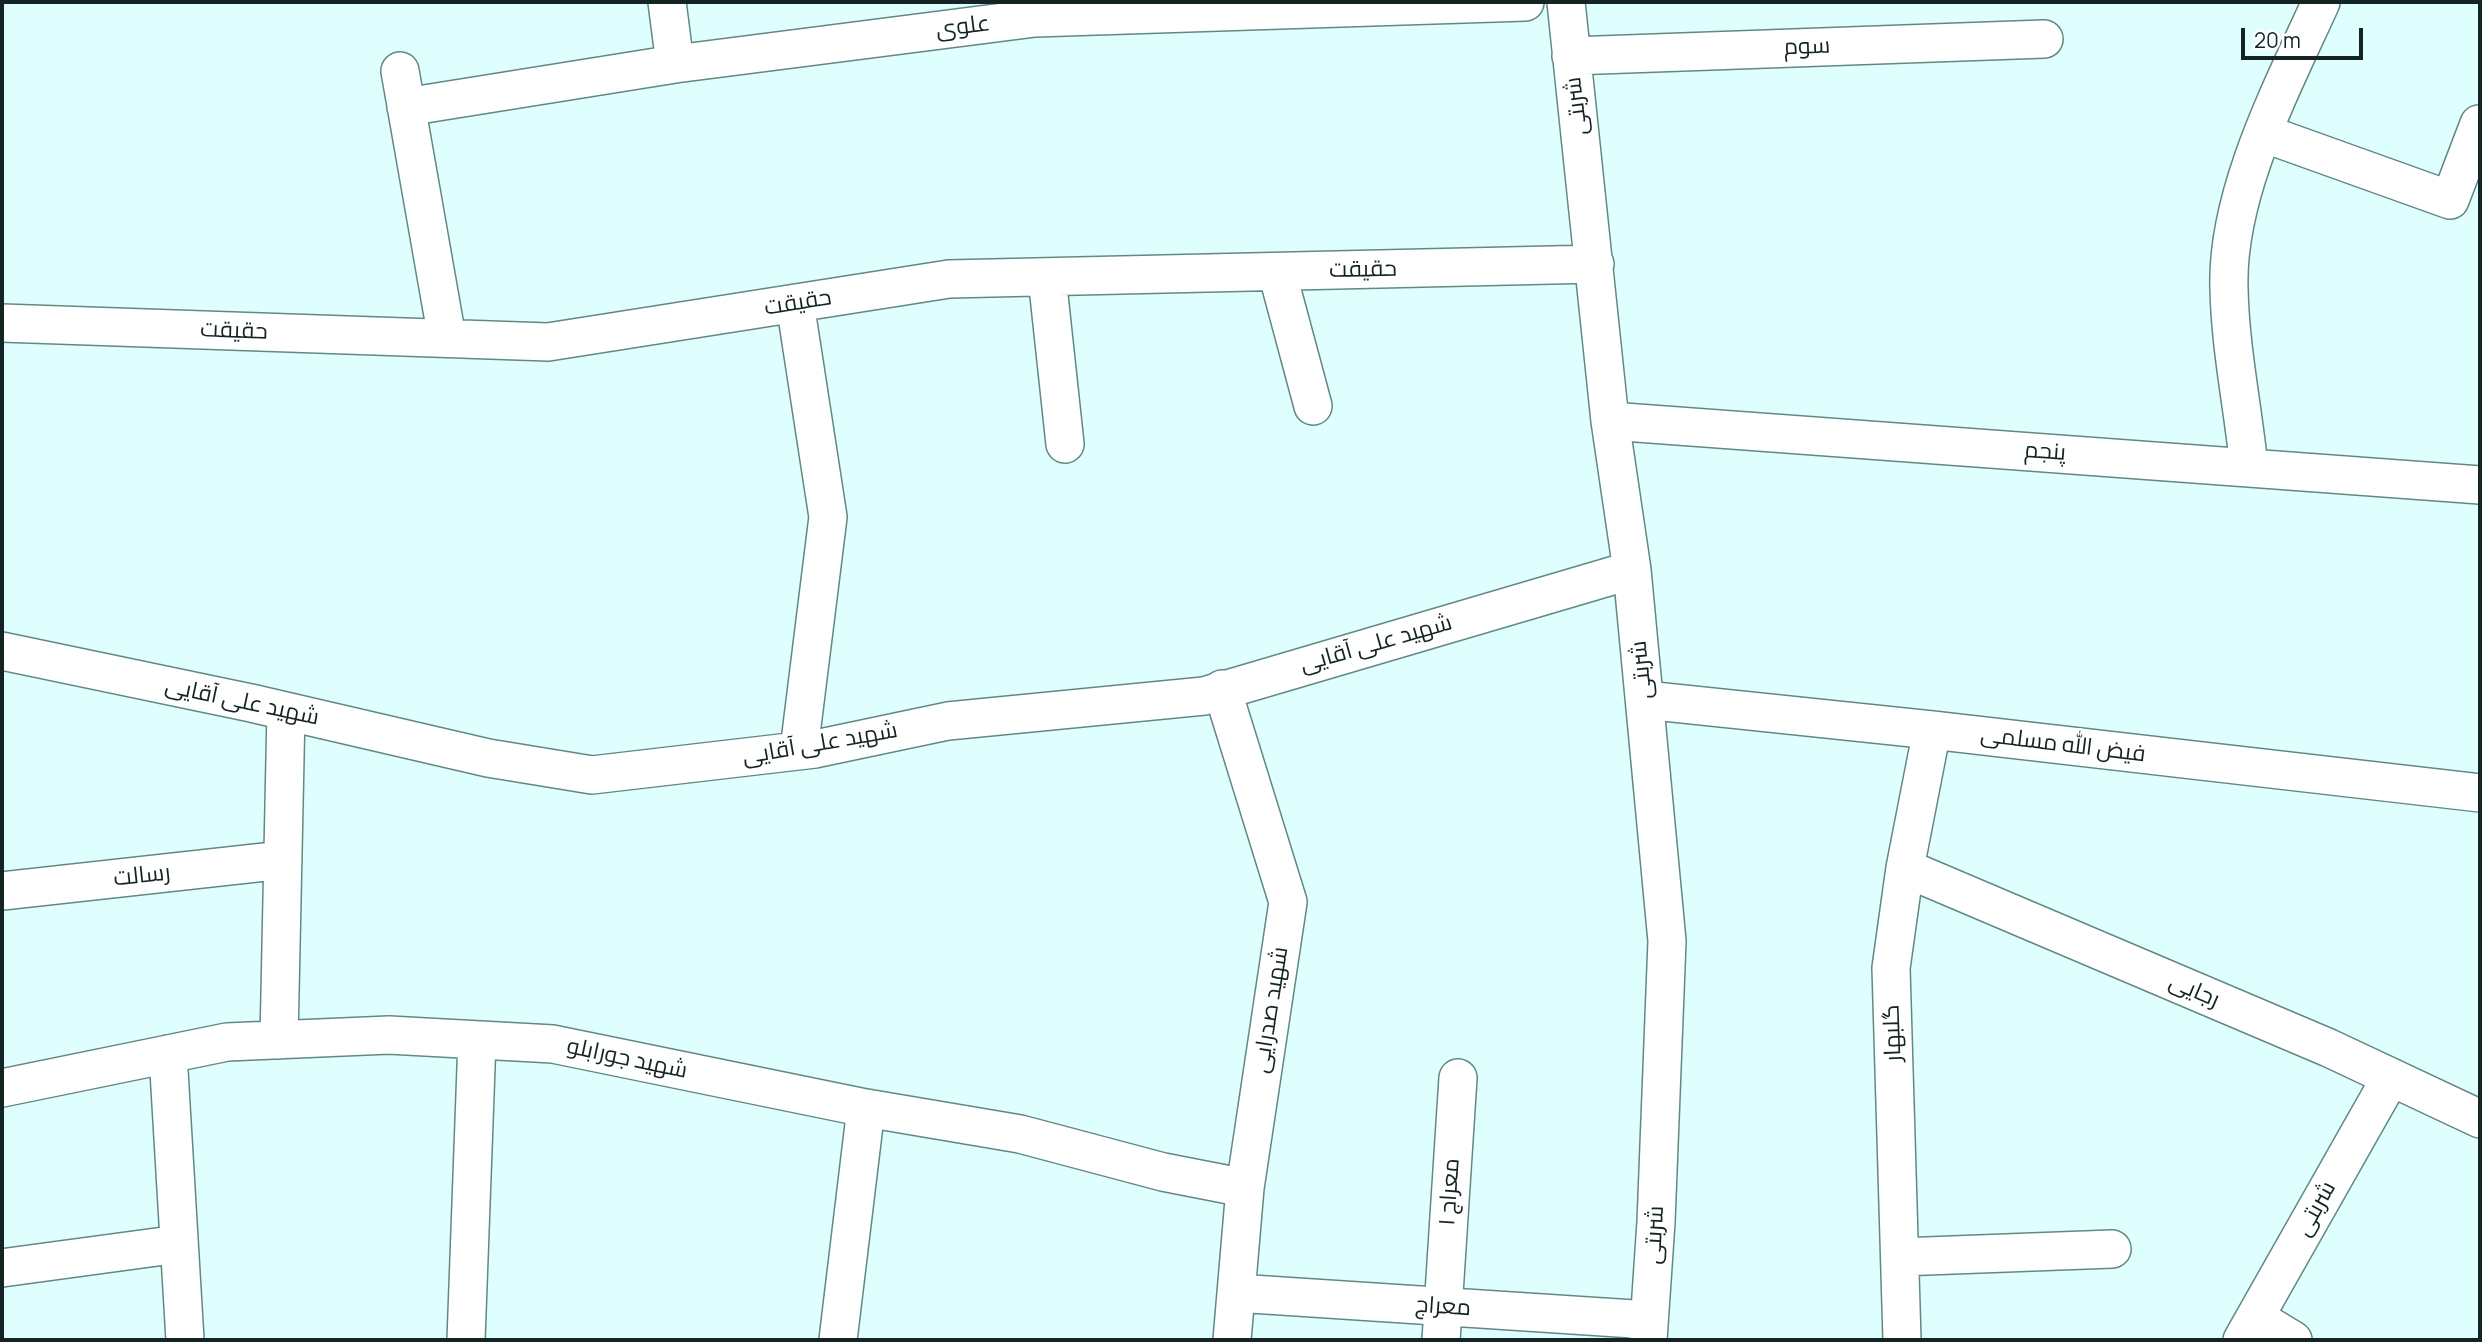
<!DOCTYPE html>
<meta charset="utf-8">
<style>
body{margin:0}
#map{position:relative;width:2482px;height:1342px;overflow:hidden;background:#defffd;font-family:Manrope,sans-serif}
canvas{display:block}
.frame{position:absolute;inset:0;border:4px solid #142323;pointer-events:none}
.scale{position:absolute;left:2241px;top:28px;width:122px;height:32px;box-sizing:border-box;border:4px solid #142323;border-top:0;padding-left:9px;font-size:21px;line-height:24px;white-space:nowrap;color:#142323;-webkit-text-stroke:5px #fff;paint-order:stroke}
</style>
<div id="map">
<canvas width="2482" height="1342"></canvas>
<div class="frame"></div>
<div class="scale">20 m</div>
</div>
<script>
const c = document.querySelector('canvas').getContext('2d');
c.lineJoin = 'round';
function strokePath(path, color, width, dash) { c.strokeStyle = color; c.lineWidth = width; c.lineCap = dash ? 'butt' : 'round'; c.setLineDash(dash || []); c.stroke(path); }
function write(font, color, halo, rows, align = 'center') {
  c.font = font + ' Manrope,Cairo,sans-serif'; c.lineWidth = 5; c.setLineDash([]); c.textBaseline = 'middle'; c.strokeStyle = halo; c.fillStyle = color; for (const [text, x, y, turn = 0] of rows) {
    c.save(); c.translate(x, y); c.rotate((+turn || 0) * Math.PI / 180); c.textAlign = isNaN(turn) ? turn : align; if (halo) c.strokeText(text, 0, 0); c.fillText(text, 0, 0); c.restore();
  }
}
const street = new Path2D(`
 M667,2L675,64
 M1566,2L1610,421L1632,570L1667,941L1656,1222L1648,1340
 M1571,56L2044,39
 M400,71L447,338
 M406,107L675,64L1035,18L1525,2
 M2263,133L2450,200L2479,124
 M1277,272L1313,406
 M1047,277L1065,444
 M795,303L828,517L799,750
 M2,323L548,342L949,279L1595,264
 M1610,421L2480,485
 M2249,467C2243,408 2230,347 2229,288C2226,193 2283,86 2321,2
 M2,651L251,703L488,758L592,775L815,749L948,721L1204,696L1632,570
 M1222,689L1288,902L1245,1188L1232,1340
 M1645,700L1932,730L2480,793
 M1905,868L2329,1048L2480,1119
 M2,891L283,860
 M279,1040L286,711
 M168,1054L185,1340
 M2,1088L227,1042L389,1035L553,1044L866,1108L1020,1134L1163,1172L1245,1188
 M1900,1257L2112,1249
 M2,1268L179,1244
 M1236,1293L1649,1320
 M2255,1317L2293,1340
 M466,1340L477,1040
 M838,1340L866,1108
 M1441,1340L1458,1078
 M1902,1340L1891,968L1905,868L1932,730
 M2242,1340L2391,1077`);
const streetNames = [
 ["علوی",963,27,-7],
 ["سوم",1807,47,-2],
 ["شربتی",1577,106,-97],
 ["حقیقت",1363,270,-1],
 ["حقیقت",798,303,-9],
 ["حقیقت",234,331,2],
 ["پنجم",2045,452,4],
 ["شهید علی آقایی",1376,644,-16],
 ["شربتی",1642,670,-96],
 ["شهید علی آقایی",242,702,12],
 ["شهید علی آقایی",820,744,-10],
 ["فیض الله مسلمی",2063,745,7],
 ["رسالت",142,876,-6],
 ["رجایی",2194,991,23],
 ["شهید صدرایی",1271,1010,-81],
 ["گلبهار",1893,1033,-92],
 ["شهید جورابلو",627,1059,12],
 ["معراج ۱",1450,1192,-86],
 ["شربتی",2316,1209,-61],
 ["شربتی",1655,1235,-87],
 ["معراج",1443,1307,4]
];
strokePath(street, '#628886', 40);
strokePath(street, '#fff', 37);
write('23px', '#142323', '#fff', streetNames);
</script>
